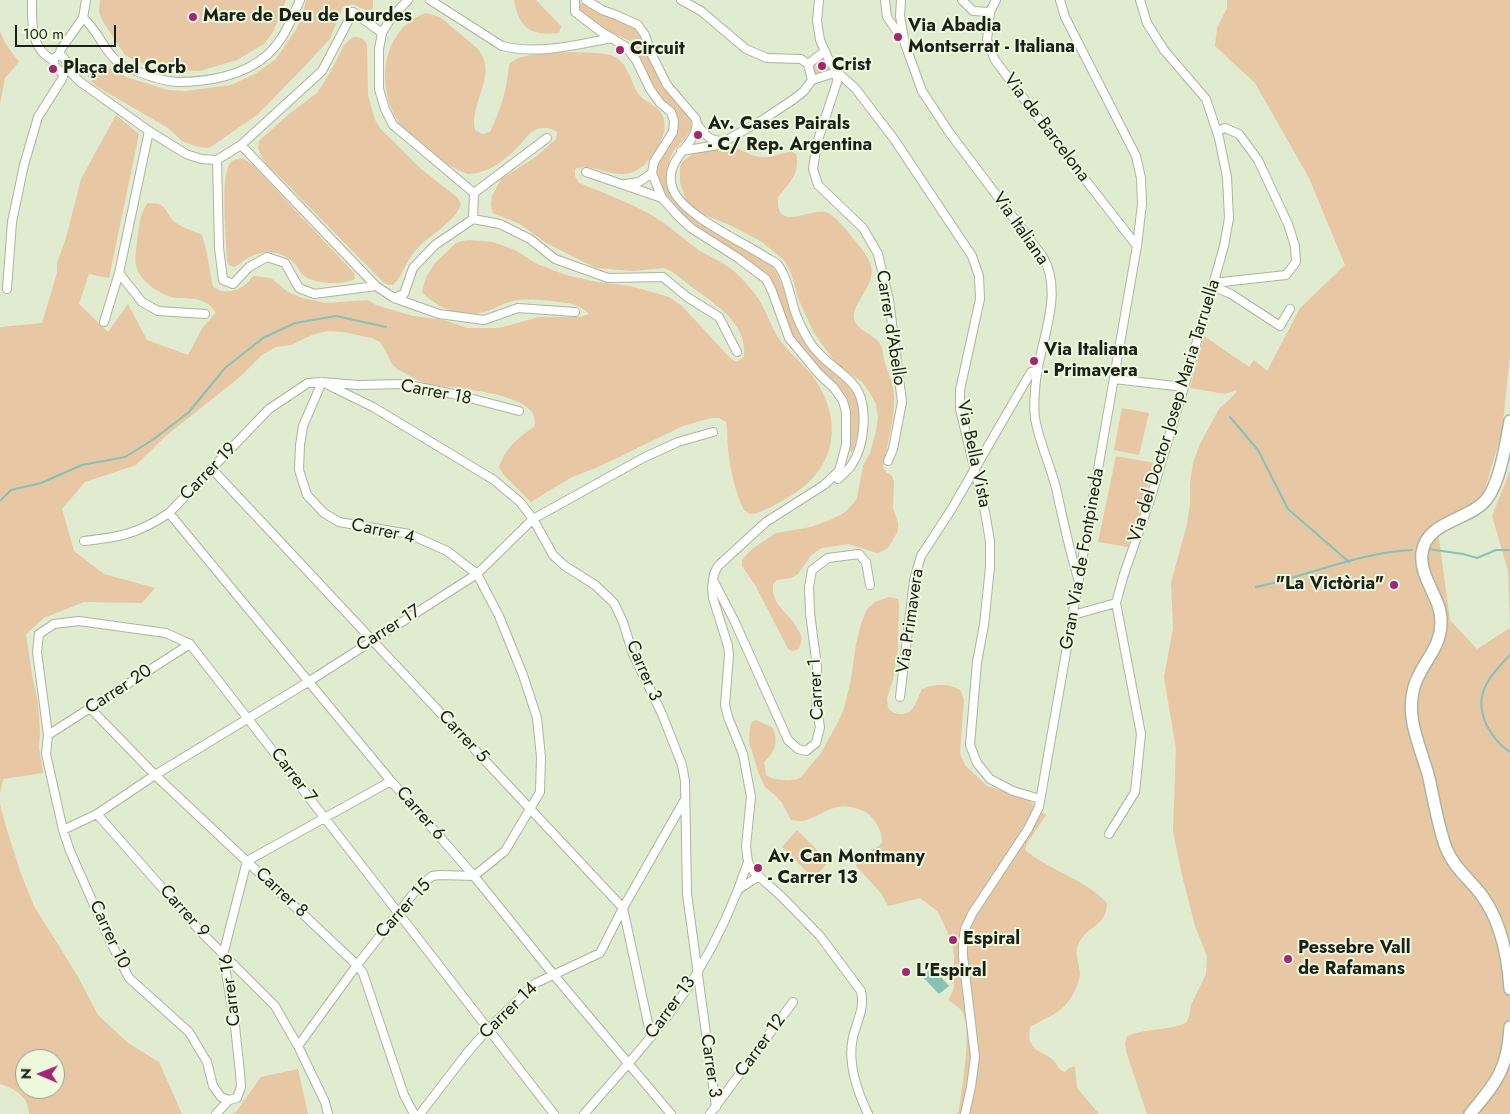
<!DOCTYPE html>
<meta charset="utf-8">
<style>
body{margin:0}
#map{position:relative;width:1510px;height:1114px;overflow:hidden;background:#e0ebd0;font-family:Jost,sans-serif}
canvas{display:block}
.north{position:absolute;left:15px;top:1049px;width:50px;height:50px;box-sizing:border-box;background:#edf8dd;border:1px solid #99a18d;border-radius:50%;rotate:271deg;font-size:14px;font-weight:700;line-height:20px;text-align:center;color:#1b1f15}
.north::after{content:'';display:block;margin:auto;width:18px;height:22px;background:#a42576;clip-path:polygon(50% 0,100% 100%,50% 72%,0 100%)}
.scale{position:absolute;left:15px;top:25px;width:101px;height:22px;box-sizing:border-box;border:2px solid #1b1f15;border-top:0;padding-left:6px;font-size:15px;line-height:18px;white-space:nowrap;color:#1b1f15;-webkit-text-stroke:4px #edf8dd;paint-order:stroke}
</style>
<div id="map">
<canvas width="1510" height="1114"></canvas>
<div class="north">N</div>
<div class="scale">100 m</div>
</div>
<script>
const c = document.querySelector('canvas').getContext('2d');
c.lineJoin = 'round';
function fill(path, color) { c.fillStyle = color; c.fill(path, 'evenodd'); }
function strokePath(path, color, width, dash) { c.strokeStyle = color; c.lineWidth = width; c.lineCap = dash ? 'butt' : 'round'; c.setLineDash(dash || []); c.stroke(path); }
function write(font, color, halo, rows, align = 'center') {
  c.font = font + ' Jost,sans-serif'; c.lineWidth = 4; c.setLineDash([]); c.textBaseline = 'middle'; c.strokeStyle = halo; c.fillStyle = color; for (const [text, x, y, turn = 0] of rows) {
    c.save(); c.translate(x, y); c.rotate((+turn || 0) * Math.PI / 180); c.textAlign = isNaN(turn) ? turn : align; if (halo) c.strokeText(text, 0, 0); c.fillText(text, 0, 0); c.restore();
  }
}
const green = new Path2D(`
 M100,0H286L273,32L264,44L237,60L200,71L175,70L138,62L125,55L102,20L99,12Z
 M306,0H373V8L369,12L353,4L343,7L330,39L300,71L257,115L209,148L198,147L182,141L168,128L96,86L88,77L86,70L89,65L94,63H100L126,77L168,90L185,91L231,85L255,74L276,59L297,28L302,16Z
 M514,0H536L561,26L559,33C530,36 519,28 514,0Z
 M1227,0H1510V355L1502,432L1483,495L1437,524L1450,620L1477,649L1510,628L1508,571L1492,516L1510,471V1114H1147L1126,1051L1125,1043L1127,1036C1146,1028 1168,1031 1186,1023L1189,1017L1191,1005L1206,974L1207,956L1195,926L1181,871L1173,831L1176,749L1164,677L1173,629L1171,583L1187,524L1190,504V483L1193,463L1200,444L1219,409L1234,395L1237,390L1225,394L1190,388L1204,336L1249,367L1254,360L1267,371L1300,308L1345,265L1309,178L1255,83L1215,46L1217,28L1227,8Z
 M584,3C598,17 619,16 635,27C642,33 641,43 645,51C651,64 658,76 665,88C672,99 689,107 691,120C694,135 680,141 673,152C668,161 665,179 669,189C670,193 675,198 677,202L773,267L786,293L794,317L811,348L830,370L845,383L860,402L861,415L855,447L851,453L849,448L850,416L845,394L808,356L793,337L772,282L766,274L748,261L694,226L669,200L660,186L657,174V163L676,131L678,120L672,107L666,103L651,83L643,64L630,41L614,34L580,12L579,4Z
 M426,13L440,17L478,49C499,75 469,102 475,130L482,134L490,132C501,109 507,90 509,64C513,61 517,58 522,57C540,52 596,50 613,56C628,62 630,81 638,93C644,102 655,104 661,113C673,130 653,161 637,170C617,182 595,162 575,169V176L579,183C604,193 631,203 655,217C671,227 685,240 700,251C712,258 725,263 736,273C743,280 752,289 758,298C766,311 771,326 779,339C789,353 804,364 814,378C844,421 836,468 792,495C784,500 759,515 750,514C748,513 746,511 744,510C735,492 730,469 728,449C727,440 728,431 726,422L719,418H711L683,426L598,467L570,478L531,502L503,474L499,467C505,448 519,437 535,426C535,420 535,415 531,411C515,391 450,388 425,384L397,369L391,363L388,355L380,342L372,338L343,332L327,331L312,335L291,345L276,347L262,355L241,376L167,435L136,465L85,482L62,509L74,551L104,574L155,588L142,603L84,602L44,618L26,634L32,675L38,703L40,731L39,748L43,773L3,779L0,794V327L42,323L57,273V263L66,238L81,179L116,115L139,134L109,278L89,274L79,304L108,332L128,304L147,340L188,355L203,327L216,313C207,297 192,299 176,298C162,296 141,282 137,269C134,260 136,251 137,242C139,229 139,213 148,203C170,203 164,214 176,223C183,228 194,231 202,235C208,252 209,269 213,287C228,297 244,289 253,276L271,278L288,292L302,298L326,303L368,300L376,305L413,316L444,320L467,328H499L539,317H580L589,314C581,305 570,303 558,302C543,300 528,298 513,301C504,303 496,308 488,311C465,319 437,309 422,292L426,277L435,263L455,244L461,241L469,240L493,242L515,250L537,264L566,275L597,282L630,286L669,297L682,306L730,358L737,362L744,357C748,325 718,306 696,290C687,284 680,277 671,271L664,268L633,271L596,268L546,243L520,224L493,213L491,205L492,196L501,179L537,156L556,139L557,132C552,129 547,127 542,128C530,129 525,140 518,147C504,161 487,174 467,174C456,169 425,154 417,147C406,136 391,113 388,98C379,64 391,25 426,13Z
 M0,31L5,43L19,62L5,78L0,104Z
 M353,37C361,37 364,38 367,45L368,95L375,120L381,129L420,168L458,198L461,204C454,225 425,236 412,255C405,264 402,277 393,285H388L383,282L275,172L269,168L262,158L258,147L259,141L289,114L317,93L331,71L344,45Z
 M824,56L831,68L826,72L813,74L815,64Z
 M724,146C738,146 742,152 755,156C767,160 779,154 791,151L796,154C801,173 789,183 778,197C775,235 812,206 828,213C836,216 851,236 857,243C879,270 874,276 858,303C855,308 853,313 854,318C856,331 873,333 880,344C884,351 883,359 886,366C887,372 891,378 892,384C899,409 887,442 883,467L886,472L892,476L894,482L893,508L898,523V531L888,548L883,551L877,553L848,544L822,548L817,551L810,557L798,574L791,578L777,580L773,584C772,600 779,606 789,617C795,623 799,631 802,638L799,649L793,651L788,649L785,643L755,585L742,566V560L752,549L776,533L811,527L830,520L844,513L853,504L857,498L863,466L870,453L876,431L878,417L876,404L870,393L862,382L838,366L814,333L798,298L791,273L785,261L762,242L730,225L697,212L686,201L680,182V166L683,161L694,153Z
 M242,158L252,164L354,273L355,279C341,285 316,285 303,275C300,272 298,268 296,265C285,253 270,249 254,255C246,258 241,264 234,267L229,265L227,260C227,240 219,175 231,162C234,159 238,159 242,158Z
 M1122,408L1149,413L1139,455L1114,450Z
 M1116,456L1155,463L1128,547L1098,542Z
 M889,597L898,599L899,603L898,649L893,680L887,698L888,708C892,712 893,713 899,714C915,715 916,701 922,689C935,684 950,683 961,691L964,700L960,753L965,765L987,786L1027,799L1046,815L1026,845L1025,850C1050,871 1085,879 1107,903C1106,928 1088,924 1079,943C1074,952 1079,963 1080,973C1080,978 1078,983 1076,988C1064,1014 1052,1014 1030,1027C1030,1032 1028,1039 1031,1043C1035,1052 1047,1054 1054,1061C1058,1066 1059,1070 1065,1072L1069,1068L1075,1066L1077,1088L1099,1114H957L959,1110C962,1088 971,1035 964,1016C962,1008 955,1005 948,1000L953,991L954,986V956L952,942L938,912L920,898L888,906L881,893L856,866L858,858L879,846L882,842C882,833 879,827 874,820C870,814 865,811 858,809C829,797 815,827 791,820L782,803L776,796L765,787L759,774L749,742L750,727L752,722L756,720L773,728C778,742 776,751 764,762L766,775C773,781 794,782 801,777L821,753L838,722L844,709L851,679L856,644L861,624L867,609L875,602Z
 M0,804L6,827L21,874L34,906L77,975L98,1015L128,1043L159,1062L182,1114H29C29,1096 15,1089 0,1084ZM25,1059H55V1089H25Z
 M797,830L829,862L813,878L782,847Z
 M298,1069L308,1114H232L236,1112L261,1077Z`);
const water = new Path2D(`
 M932,967L949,986L939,994L922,976Z`);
const stream = new Path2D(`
 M1230,417L1258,450L1288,509L1349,562
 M0,501L11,490L41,483L82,465L125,457L154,439L189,412L225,368L263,338L295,323L336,316L386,327
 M1428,549L1463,554L1477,558L1496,550H1510
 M1256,587C1307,576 1361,552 1412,550
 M1510,655C1489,677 1472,695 1487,726C1493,737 1500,746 1510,752`);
const street = new Path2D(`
 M32,0C32,22 30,49 53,60
 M408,0L391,18L382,33L379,49V89L385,109L393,125L474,193
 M430,0L502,46C538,55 576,45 612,38
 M575,0V12L600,31L626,47L636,60L650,89L660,103L671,112L674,121L673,132L654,162L652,173L662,198L678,216L691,228L738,258L766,279L772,291L789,338L819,374L834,388L843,401L846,412V445L839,471L824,485L766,522L718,566L714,574L712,588L713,598L728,646L729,655L725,705L728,717L743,754L751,797L746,846L748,862L754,872L782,897L820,936L861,991C865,1008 857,1021 853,1037C847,1063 857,1091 868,1114
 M586,0L602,10L616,15L638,25L645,35L651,53L667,85L696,119C702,144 663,156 672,187C680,214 741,241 764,256C768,259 774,261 777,264C788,276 791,303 797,317C800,325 805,334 809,341C820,359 839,369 852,383C870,402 865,446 851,466C847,471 842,475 838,479
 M681,0L701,11L746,49L767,58L801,59L808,64
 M819,0L817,21L820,40L828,58L837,72L855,88L894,139L972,256L979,276L980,299L960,390V409L985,512L990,541V567L984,625L977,662L970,745L977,763L990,779L1013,791L1040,799
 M885,0L887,17L903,40
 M901,0L900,16L905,44L922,91L949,132L1043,257C1063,291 1043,336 1037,372C1035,387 1033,403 1035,418C1039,442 1050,464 1056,488C1063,519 1069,550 1079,581
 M962,0L973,11L990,12
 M996,0L990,12L987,40L995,60L1059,146L1137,246
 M83,18C99,31 103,51 119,63C123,67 130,69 136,71C148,76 163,81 177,82C207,82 244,76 267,55C284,40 291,20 300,0
 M825,51L808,64L812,80L837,72V82L817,143L813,169L818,185L863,228L878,254L889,300L902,402L893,449L888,461
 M59,55L61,49L83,18L86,0
 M59,55C65,56 67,63 68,69L64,73C57,71 52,64 54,58Z
 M68,69L79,81L149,131L186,154L201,159L217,160
 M697,124C705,135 709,141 723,141
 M241,145L376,286L394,298L439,314L484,320L518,308L575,312
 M681,151L718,145L764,119L794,99L804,91L812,80
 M217,160L219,248L223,280L233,284L249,267L267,257L285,263L299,288L314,294L376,286
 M217,160L241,145L322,71L353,12L382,33
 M586,172L662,198
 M625,184L639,182L652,173
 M473,219L474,193L547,138
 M119,273L142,302L158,311L205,314
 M1213,283L1286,275L1296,262L1295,246L1288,224L1258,160L1239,134L1225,128L1217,131
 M1212,286L1231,294L1280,326L1290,309
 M7,289L12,222L24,165L38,117L62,79L64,73
 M394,298L404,294L413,268L435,245L473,219L500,224L530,239L555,259L608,278L663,277L687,297L719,317L737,352
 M104,322L119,273L149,131
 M1114,379L1184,387
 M322,382L373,407L494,480L520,502L533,519L553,555L565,566L595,585L614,603L623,622L633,654L662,714L682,765L685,781L687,894L716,1107
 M212,469L623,908L651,1037
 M169,513L391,781L474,876L553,974L671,1114
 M84,541C120,537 138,534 169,513L269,409L308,383L322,382L358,385L404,384L458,395L519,411
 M713,580L734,620L788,740L798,749L806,751L816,743L820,727L816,706L817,667L810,613L809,587L812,570L828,558L859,554L866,562L870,585
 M1073,615L1116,603
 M900,697L914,580L921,556L951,510L1031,372L1038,370
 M90,708L155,775L357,965L363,973L404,1095L414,1114
 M48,735L190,644
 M97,814L201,932L275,1006L298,1046L325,1102L328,1114
 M63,830L97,814L155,775L308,682L477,574L533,519L643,458L678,442L713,432
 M1109,834L1135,792L1141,734L1116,603L1124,574L1150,500L1184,387L1224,246L1229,218L1227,177L1219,138L1206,99L1164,50L1147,23L1140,0
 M739,889L759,876
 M298,1046L357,965L417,889L432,876L440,875L474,876L505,851L540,792L541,757L537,718L523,675L499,616L477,574L447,551L409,534L339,522L324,513L307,495L299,470L300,445L303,426L322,382
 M229,1100L221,1097L213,1086L207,1062L189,1032L129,978L110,941L70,851L63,830L46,754L48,735L37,652L39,634L54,624L79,621L166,633L190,644L554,1114
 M229,1100L237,1098L241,1087L240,1073L235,1026L223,955L247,861L391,781
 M216,1114L229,1100
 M420,1114L467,1053L488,1029L536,983L600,953L623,908L684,801
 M584,1114C623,1069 666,1024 697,973C717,940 736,898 748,862
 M710,1114L793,1002
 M965,1114L971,1087L975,1057L963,956V942L965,929L972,914L1028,829L1039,807L1137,246L1142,204L1141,178L1136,156L1065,17L1060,0`);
const secondary = new Path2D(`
 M1510,421C1506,443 1500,483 1486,500C1468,521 1426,521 1422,553C1419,578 1441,597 1441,621C1442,648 1421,663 1414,687C1405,719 1421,747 1429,778C1434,801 1438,826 1446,848C1453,866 1468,878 1480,893C1500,919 1508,957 1510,989
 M1470,1114C1496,1083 1508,1069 1510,1027`);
const markers = [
 [193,17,5,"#a42576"],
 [898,37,5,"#a42576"],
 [620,50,5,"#a42576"],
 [822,66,5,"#a42576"],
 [53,69,5,"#a42576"],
 [698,135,5,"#a42576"],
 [1034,361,5,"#a42576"],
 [1394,585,5,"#a42576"],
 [758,868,5,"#a42576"],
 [953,940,5,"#a42576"],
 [1288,959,5,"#a42576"],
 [906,972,5,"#a42576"]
];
const poiNames = [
 ["Mare de Deu de Lourdes",203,17],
 ["Via Abadia",908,27],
 ["Montserrat - Italiana",908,48],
 ["Circuit",630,50],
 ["Crist",832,66],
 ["Plaça del Corb",63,69],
 ["Av. Cases Pairals",708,125],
 ["- C/ Rep. Argentina",708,146],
 ["Via Italiana",1044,351],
 ["- Primavera",1044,372],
 ["\"La Victòria\"",1384,585,"right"],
 ["Av. Can Montmany",768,858],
 ["- Carrer 13",768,879],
 ["Espiral",963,940],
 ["Pessebre Vall",1298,949],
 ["de Rafamans",1298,970],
 ["L'Espiral",916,972]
];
const streetNames = [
 ["Via de Barcelona",1046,128,53],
 ["Via Italiana",1020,229,55],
 ["Carrer d'Abello",890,328,81],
 ["Carrer 18",436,393,11],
 ["Via del Doctor Josep Maria Tarruella",1175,411,-73],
 ["Via Bella Vista",973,454,78],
 ["Carrer 19",209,472,-46],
 ["Carrer 4",383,532,12],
 ["Gran Via de Fontpineda",1083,559,-80],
 ["Via Primavera",911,621,-82],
 ["Carrer 17",389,629,-32],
 ["Carrer 3",643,671,67],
 ["Carrer 1",817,689,-93],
 ["Carrer 20",119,690,-33],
 ["Carrer 5",463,737,47],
 ["Carrer 7",293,776,53],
 ["Carrer 6",420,814,49],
 ["Carrer 8",281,893,43],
 ["Carrer 15",404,909,-48],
 ["Carrer 9",184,912,48],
 ["Carrer 10",109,935,65],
 ["Carrer 16",231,990,-97],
 ["Carrer 13",671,1008,-54],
 ["Carrer 14",509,1011,-44],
 ["Carrer 12",761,1046,-54],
 ["Carrer 3",710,1066,82]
];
fill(green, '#e7c7a4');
fill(water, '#86c2b6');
strokePath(stream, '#86c2b6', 2);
strokePath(street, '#abb69c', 10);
strokePath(secondary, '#abb69c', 14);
strokePath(street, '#fff', 8);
strokePath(secondary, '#fff', 11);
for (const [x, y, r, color] of markers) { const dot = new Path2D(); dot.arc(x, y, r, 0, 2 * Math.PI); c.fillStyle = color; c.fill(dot); strokePath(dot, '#edf8dd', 2); }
write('bold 18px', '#1b1f15', '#edf8dd', poiNames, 'left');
write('18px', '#1b1f15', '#edf8dd', streetNames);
</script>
